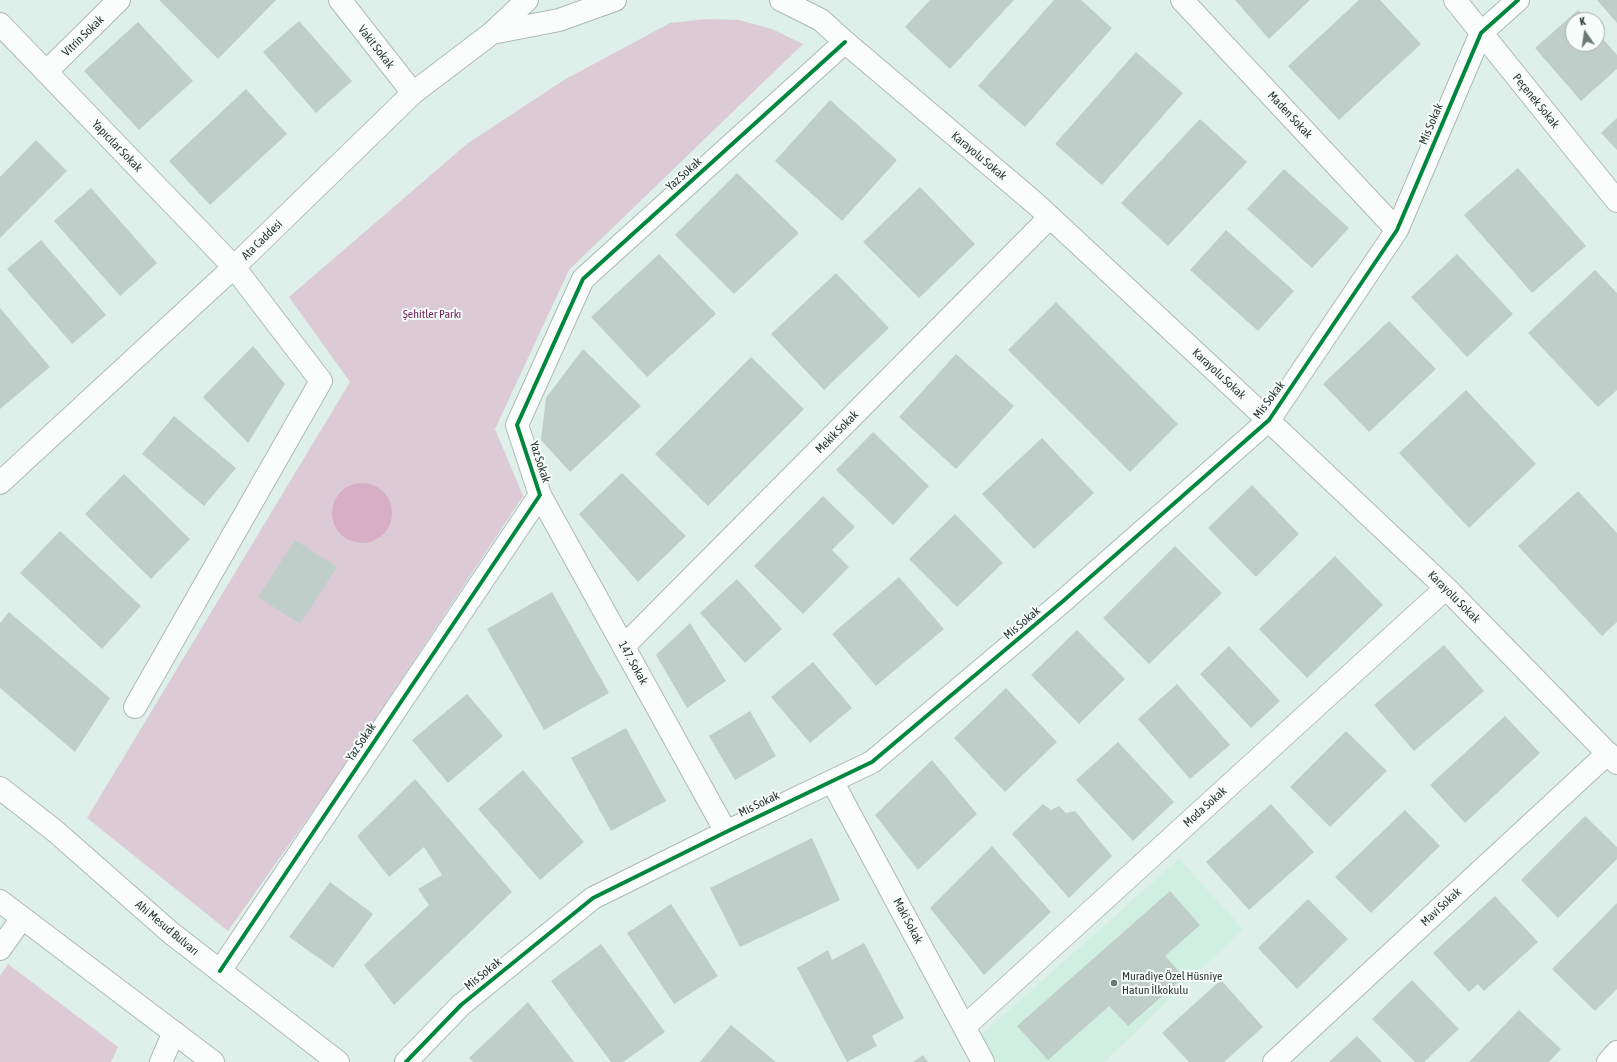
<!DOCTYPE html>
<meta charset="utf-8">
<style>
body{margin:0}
#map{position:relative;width:1617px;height:1062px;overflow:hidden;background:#def0e9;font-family:"Asap Condensed",sans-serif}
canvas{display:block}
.north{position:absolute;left:1565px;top:12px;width:40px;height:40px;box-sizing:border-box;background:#f7fdfb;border:1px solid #a6afac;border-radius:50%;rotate:347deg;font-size:11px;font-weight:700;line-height:16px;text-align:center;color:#2d3a35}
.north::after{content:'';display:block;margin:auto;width:14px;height:18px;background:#6b7a74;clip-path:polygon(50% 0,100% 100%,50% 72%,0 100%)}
</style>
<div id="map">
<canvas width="1617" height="1062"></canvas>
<div class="north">K</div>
</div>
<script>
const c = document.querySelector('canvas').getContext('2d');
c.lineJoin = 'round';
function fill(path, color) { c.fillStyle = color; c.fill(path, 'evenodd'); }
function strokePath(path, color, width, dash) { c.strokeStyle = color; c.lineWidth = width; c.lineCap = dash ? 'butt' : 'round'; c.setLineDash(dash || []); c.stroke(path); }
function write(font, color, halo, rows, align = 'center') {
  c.font = font + ' "Asap Condensed",sans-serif'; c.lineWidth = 4; c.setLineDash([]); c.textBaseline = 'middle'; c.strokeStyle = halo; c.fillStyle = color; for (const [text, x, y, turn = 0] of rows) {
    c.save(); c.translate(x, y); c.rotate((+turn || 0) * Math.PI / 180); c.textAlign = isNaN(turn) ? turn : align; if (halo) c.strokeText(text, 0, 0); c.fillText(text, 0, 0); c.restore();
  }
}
const built = new Path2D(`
 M1179,859L1243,929L1104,1062H996L980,1036Z`);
const green = new Path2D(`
 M707,19L739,20L772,29L803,44L569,270L495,429L523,496L334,781L228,931L87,818L350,382L289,297L468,143L564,80L670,23Z
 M8,964L118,1047L111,1062H0V976Z`);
const water = new Path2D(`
 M332 513a30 30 0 1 1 60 0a30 30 0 1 1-60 0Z`);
const building = new Path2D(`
 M159,0H276L218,59Z
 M930,0H1014L950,69L905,27Z
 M1054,0H1081L1112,28L1025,127L978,86Z
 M1235,0H1310L1269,39Z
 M1359,0H1380L1421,44L1339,120L1288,66Z
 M1597,0H1617V23Z
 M1578,10L1587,20H1573V44H1597V32L1617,55V69L1581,101L1535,48Z
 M299,21L352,81L316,113L263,52Z
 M138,22L193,81L139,130L84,71Z
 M1136,52L1183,93L1102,185L1055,144Z
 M246,89L287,134L210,205L169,161Z
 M830,100L897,160L842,221L775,161Z
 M1617,118V150L1601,133Z
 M1200,119L1247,162L1168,246L1121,203Z
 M36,140L67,171L0,238V177Z
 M1518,168L1586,246L1532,293L1464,215Z
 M1284,169L1349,228L1312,268L1247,209Z
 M737,173L799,233L734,294L675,235Z
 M920,187L975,244L919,298L863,242Z
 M91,188L157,263L120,296L54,221Z
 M1226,230L1294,291L1258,331L1190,270Z
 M41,240L106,315L72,344L7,269Z
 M659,254L716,314L647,377L591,317Z
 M1457,254L1513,314L1467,357L1411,297Z
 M1595,270L1617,293V390L1598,407L1528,333Z
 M836,273L889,328L824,390L771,334Z
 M1056,302L1178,424L1130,472L1008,350Z
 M0,308L50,367L0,409Z
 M1389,321L1436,369L1369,432L1323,384Z
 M253,346L285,384L248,443L203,397Z
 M583,349L641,406L570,472L541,440L546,398Z
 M956,354L1014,406L956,469L899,417Z
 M751,357L804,409L708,506L655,454Z
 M1466,390L1536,464L1469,528L1399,453Z
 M174,416L236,468L204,506L142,454Z
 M873,432L929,486L893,525L836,470Z
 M1042,438L1094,493L1034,549L982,494Z
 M622,473L686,536L638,582L579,514Z
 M124,474L190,539L151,579L85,514Z
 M1252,485L1299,534L1256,577L1208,528Z
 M1578,491L1617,533V622L1602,636L1518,546Z
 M823,496L855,527L832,550L849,567L803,614L754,566Z
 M955,514L1003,563L957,607L909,559Z
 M60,531L141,606L102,649L20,573Z
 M295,540L337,567L300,624L258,597Z
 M1175,546L1222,593L1149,664L1103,618Z
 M1335,556L1383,605L1307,678L1259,629Z
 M899,577L944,629L876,686L832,634Z
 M737,579L782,629L745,663L700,613Z
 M552,592L609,693L544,730L487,629Z
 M9,612L110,698L75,752L0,688V623Z
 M690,623L726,681L687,708L656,655Z
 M1077,630L1125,679L1079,724L1031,675Z
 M1444,645L1484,691L1414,751L1374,705Z
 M1229,646L1280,701L1251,728L1200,674Z
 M813,662L852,708L810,743L771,697Z
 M1177,684L1230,745L1190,779L1138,719Z
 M1006,688L1057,742L1005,792L954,738Z
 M467,694L503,736L448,783L412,740Z
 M750,711L776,756L735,780L709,736Z
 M1505,716L1540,753L1465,823L1430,785Z
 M626,728L666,801L611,831L571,758Z
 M1346,731L1387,771L1330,827L1290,787Z
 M1118,742L1174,802L1133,841L1076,780Z
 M932,760L977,814L918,870L875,815Z
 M523,770L584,842L540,880L478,809Z
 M415,779L512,892L394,1005L364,965L429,905L418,889L442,875L424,847L389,877L357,836Z
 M1043,804L1051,810L1059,806L1066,813L1075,811L1112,856L1069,898L1012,834Z
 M1271,804L1314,852L1249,910L1206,862Z
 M1405,810L1440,846L1371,913L1335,877Z
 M1585,816L1617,847V859L1558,918L1521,880Z
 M812,838L840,900L740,947L710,888Z
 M992,846L1051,912L984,975L930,908Z
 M330,882L373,914L333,968L289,937Z
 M1170,891L1200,925L1165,956L1184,977L1128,1026L1109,1006L1048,1060L1017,1026Z
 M1495,896L1538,942L1484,991L1478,984L1469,992L1433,953Z
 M1308,899L1348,939L1297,989L1258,948Z
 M1617,903V989L1595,1011L1552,969Z
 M671,904L718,976L674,1004L627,933Z
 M864,943L904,1018L872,1036L877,1046L847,1062L797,968L828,950L832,960Z
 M601,944L665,1032L623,1062H611L551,981Z
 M1221,980L1263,1027L1224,1062H1189L1162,1033Z
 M1412,980L1459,1029L1424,1062H1415L1372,1019Z
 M528,1002L574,1062H473L469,1058Z
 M1519,1010L1561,1049L1549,1062H1469Z
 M731,1025L776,1062H700Z
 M1357,1036L1382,1062H1329Z
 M923,1055L928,1062H913Z`);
const minor = new Path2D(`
 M340,0L413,93
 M781,0L821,20L845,42L1036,204L1252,405L1446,588L1617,763
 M1182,0L1397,230
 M1455,0L1617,201
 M0,24L234,267L321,381L135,707
 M46,72L119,0
 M540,495L726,832
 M624,646L1050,217
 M832,781L983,1062
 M0,949L22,918
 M220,971L540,495L517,425L583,279L845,42
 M964,1027L1446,588
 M161,1062L174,1032
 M406,1062L461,1005L593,898L726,832L872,762L1062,602L1269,420L1397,230L1481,33L1518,0
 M1274,1062L1608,753
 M1608,1062L1617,1052`);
const major = new Path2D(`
 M492,33L559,20L615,0
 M0,483L234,267L413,93L492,33L527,0
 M0,788L55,831L171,933L338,1062
 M0,901L213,1062`);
const cycleway = new Path2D(`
 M220,971L540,495L517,425L583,279L845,42
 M406,1062L461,1005L593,898L726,832L872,762L1062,602L1269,420L1397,230L1481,33L1518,0`);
const markers = [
 [1114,983,4,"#6b7a74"]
];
const streetNames = [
 ["Vitrin Sokak",83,36,-44],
 ["Vakit Sokak",376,47,52],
 ["Peçenek Sokak",1536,101,51],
 ["Maden Sokak",1290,115,47],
 ["Mis Sokak",1431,124,-67],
 ["Yapıcılar Sokak",117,146,46],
 ["Karayolu Sokak",979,156,40],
 ["Yaz Sokak",684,174,-42],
 ["Ata Caddesi",262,240,-44],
 ["Karayolu Sokak",1219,374,43],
 ["Mis Sokak",1269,400,-53],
 ["Mekik Sokak",837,432,-45],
 ["Yaz Sokak",540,462,72],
 ["Karayolu Sokak",1454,597,45],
 ["Mis Sokak",1022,623,-40],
 ["147. Sokak",633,663,61],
 ["Yaz Sokak",361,742,-56],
 ["Mis Sokak",759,804,-26],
 ["Moda Sokak",1205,807,-42],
 ["Mavi Sokak",1441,907,-43],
 ["Maki Sokak",908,921,62],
 ["Ahi Mesud Bulvarı",167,928,40],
 ["Mis Sokak",483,974,-39]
];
const parkNames = [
 ["Şehitler Parkı",432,314]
];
const poiNames = [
 ["Muradiye Özel Hüsniye",1122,976],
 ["Hatun İlkokulu",1122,990]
];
fill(built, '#d0eee2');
fill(green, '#dccbd5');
fill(water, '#d8aec6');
fill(building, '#c0cec9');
strokePath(minor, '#acbab5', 24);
strokePath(major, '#acbab5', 24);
strokePath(minor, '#fafdfc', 22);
strokePath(major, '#fafdfc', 22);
strokePath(cycleway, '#00873e', 4);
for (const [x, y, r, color] of markers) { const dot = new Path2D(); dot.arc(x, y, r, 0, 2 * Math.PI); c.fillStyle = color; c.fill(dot); strokePath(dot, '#f7fdfb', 1.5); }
write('12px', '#2d3a35', '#f7fdfb', streetNames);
write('12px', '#772859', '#f7fdfb', parkNames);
write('12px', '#2d3a35', '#f7fdfb', poiNames, 'left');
</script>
